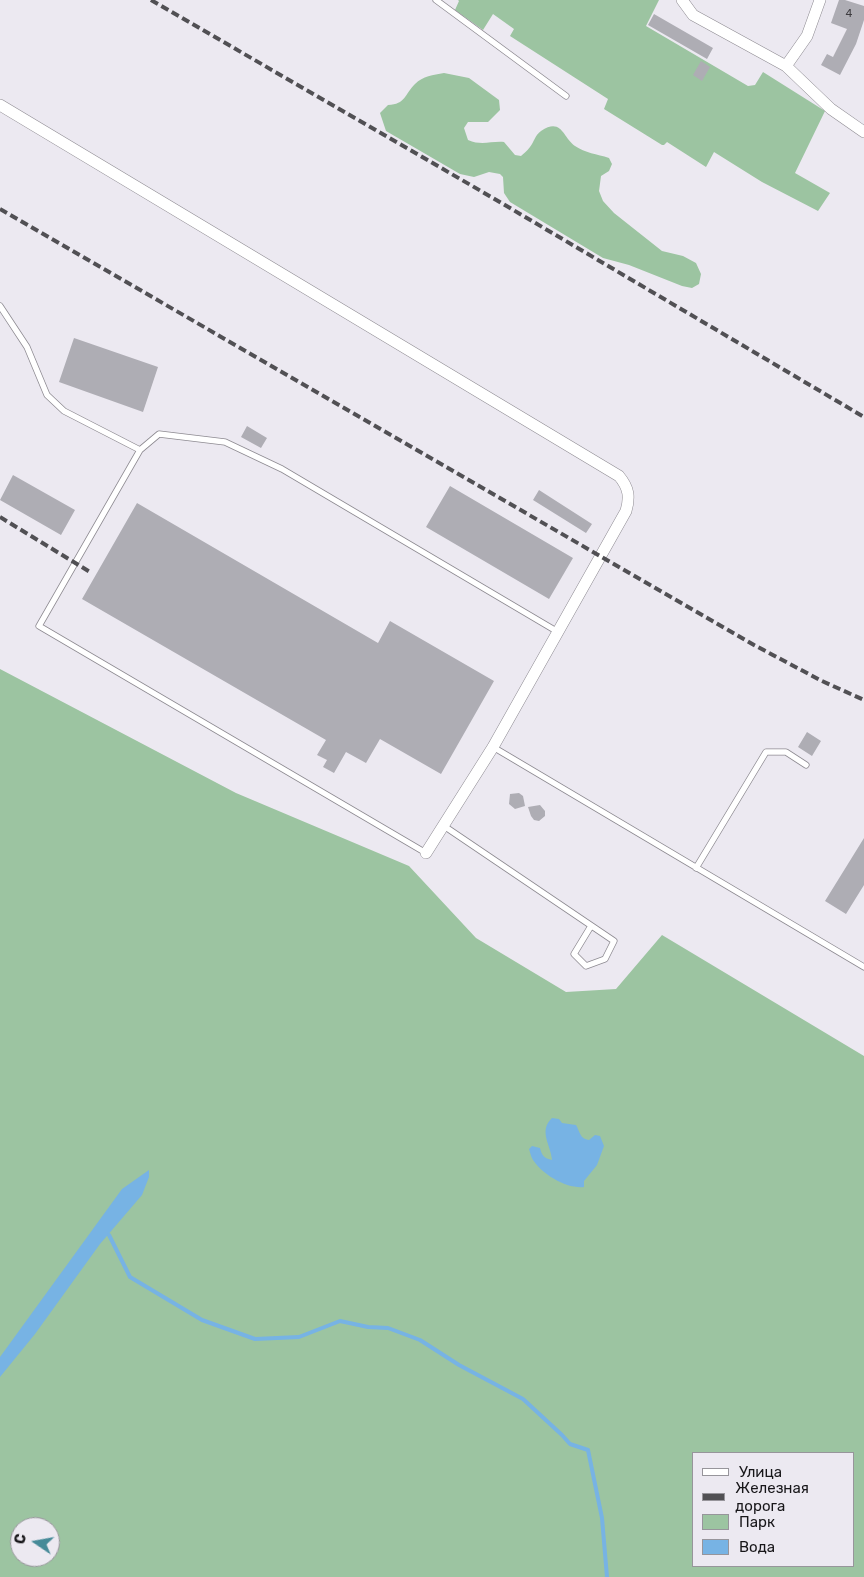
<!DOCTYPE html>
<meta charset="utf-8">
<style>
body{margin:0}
#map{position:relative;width:864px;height:1577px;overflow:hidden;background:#ece9f1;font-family:Rubik,sans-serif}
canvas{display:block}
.legend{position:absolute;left:692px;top:1452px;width:162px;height:115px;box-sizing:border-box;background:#ece9f1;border:1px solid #97959b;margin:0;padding:6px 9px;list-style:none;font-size:15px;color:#18171a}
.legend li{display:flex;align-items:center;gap:10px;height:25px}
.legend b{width:25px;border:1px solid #97959b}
.north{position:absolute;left:10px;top:1517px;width:50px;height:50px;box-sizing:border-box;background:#ece9f1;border:1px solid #97959b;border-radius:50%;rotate:282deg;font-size:14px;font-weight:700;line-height:20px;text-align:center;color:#18171a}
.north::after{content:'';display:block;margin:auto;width:18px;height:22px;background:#468a98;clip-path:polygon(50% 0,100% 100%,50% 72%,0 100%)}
</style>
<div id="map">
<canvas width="864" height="1577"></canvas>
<ul class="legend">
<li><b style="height:6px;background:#fff"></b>Улица</li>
<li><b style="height:6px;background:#515054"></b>Железная дорога</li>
<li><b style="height:14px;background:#9cc4a1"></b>Парк</li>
<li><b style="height:14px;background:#77b3e4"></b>Вода</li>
</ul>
<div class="north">С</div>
</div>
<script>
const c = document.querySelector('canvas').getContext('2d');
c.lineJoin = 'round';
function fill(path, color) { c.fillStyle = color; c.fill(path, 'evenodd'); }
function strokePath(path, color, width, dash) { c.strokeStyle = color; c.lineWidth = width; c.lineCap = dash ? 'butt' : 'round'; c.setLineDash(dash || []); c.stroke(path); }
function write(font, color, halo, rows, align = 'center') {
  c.font = font + ' Rubik,sans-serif'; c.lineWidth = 5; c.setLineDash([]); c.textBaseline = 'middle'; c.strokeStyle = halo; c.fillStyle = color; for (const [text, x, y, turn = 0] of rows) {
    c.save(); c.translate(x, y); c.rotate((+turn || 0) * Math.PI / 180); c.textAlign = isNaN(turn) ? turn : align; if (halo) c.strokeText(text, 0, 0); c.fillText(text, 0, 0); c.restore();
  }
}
const green = new Path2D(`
 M458,0H659L646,26L748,86L755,85L763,72L825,111L795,173L830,193L818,211L762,182L714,152L706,167L667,142L664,145H662L604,109L608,99L510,36L514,29L493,14L483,30L455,10L459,1Z
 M444,73L469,78L499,100L500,110L488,122H468L464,128L468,140C482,146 490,141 504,142L515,155L521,156C524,153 527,151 530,147C534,142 535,135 541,131C562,117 563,138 575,146C585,153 597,154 609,158L612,164L609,171L601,176L599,191L603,201L614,213L662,251L683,256L696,263L701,274L699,284L692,288L682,286L629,265L603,258L510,202L504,193L503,177L500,174L489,172L474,177L460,174L386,131L380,113L388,105C406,104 404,95 415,84C423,76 433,75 444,73Z
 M0,669L236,793L409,866L476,938L566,992L616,989L662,935L864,1056V1577H0ZM693,1453H853V1566H693ZM20,1527H50V1557H20Z`);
const water = new Path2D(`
 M552,1118L559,1119L562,1123L576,1125C580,1132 580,1139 589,1140L595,1135L600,1136L604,1146L597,1165L584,1181V1187C567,1189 543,1175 533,1160C531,1157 530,1152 529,1149L532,1146L540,1148C542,1156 544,1158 552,1160C551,1145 538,1131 552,1118Z
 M149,1170V1177L142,1195L100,1244L35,1334L0,1377V1357L122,1189Z`);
const stream = new Path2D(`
 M109,1235L130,1277L202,1320L255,1339L299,1337L340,1321L368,1327L388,1328L420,1340L459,1365L523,1399L562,1435L570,1444L588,1450L602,1518L607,1577`);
const building = new Path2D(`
 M839,0H845L864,6V20L856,44L840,75L821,65L827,54L833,57L847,29L831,23Z
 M654,14L713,48L707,59L648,25Z
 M701,61L710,67L702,81L693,75Z
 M74,338L158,367L143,412L59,382Z
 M247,426L267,438L261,448L241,437Z
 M13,475L75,510L61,535L0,500Z
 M450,486L573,558L549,599L426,527Z
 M539,490L592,524L586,533L533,500Z
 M137,503L378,643L390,621L494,681L441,774L380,739L366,763L346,752L334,773L323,767L327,760L317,755L326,740L82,599Z
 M807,732L821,741L812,756L798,747Z
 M519,793L523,796L525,806L515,809L509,804L510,794Z
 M540,805L545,811V816L539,821L534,820L531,816L528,807Z
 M864,838V885L846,914L825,901Z`);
const service = new Path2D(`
 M436,0L566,96
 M0,306L27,347L47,395L64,411L140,450
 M493,747L864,967
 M444,826L614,941L605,959L586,966L574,954L591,926
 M426,853L39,626L140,450L159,434L225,442L282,469L558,632
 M696,868L766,752H786L806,765`);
const minor = new Path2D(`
 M682,0L693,15L786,66L831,109L864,132
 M786,66L807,36L820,0
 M0,105L619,476C629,488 630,497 626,511L493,747L426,853`);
const rail = new Path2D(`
 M151,0L493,198L864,417
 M0,209L754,645L822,681L864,700
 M0,517L90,572`);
const numberNames = [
 ["4",849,14]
];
fill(green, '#9cc4a1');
fill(water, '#77b3e4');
strokePath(stream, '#77b3e4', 4);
fill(building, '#aeadb4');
strokePath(service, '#8d8a91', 7);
strokePath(minor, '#8d8a91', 12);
strokePath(service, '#fff', 5.5);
strokePath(minor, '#fff', 11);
strokePath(rail, '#515054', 4, [8, 4]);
write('11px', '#3e3c40', null, numberNames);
</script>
